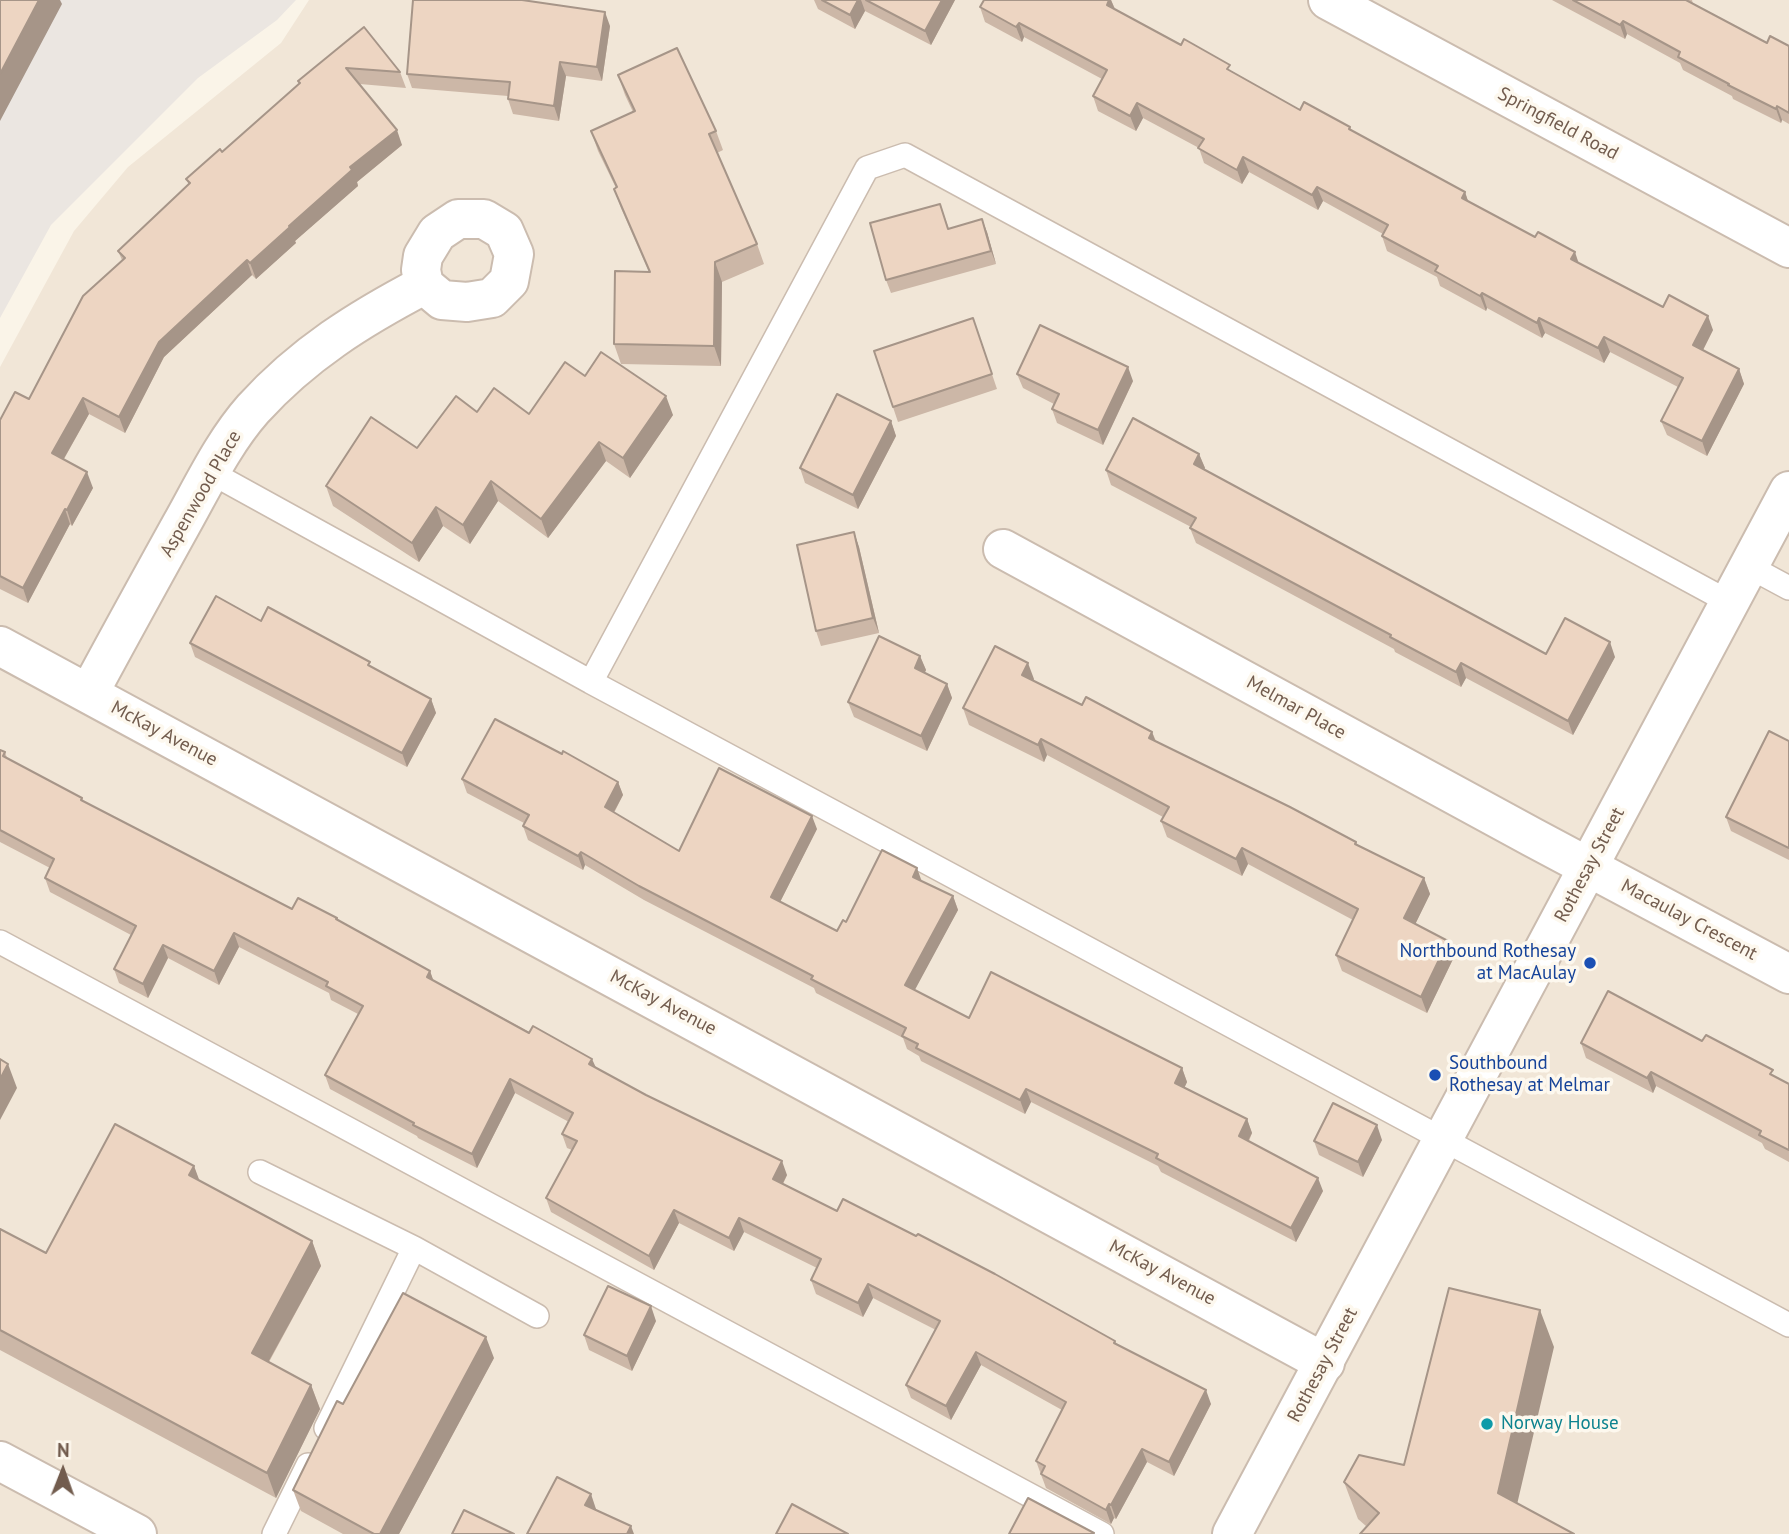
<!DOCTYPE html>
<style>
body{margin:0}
#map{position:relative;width:1789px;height:1534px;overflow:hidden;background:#faf4e8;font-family:"PT Sans",sans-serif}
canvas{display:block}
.north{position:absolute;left:28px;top:1436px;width:70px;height:70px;-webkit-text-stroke:5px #fdf8ee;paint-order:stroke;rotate:1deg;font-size:19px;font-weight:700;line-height:28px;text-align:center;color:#725c4e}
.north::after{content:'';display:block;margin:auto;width:24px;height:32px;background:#725c4e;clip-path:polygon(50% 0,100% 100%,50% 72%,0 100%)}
</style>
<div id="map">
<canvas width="1789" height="1534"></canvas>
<div class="north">N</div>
</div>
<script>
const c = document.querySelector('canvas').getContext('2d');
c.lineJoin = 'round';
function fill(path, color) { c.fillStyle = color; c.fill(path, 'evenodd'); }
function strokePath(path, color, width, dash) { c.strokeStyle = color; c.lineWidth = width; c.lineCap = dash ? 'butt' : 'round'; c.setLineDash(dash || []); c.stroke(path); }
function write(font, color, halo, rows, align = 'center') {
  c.font = font + ' "PT Sans",sans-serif'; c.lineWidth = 7; c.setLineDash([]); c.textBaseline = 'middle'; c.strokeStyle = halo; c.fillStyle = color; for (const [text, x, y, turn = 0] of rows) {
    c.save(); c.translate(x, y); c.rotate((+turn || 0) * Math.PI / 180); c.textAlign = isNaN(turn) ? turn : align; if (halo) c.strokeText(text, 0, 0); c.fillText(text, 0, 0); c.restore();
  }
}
const residential = new Path2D(`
 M309,0H1789V1534H0V367L74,231L128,167L281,43Z`);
const industrial = new Path2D(`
 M0,0H296L277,20L198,78L51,225L0,318Z`);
const service = new Path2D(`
 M210,472L591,682
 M1748,566L1789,588
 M1729,602L905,155L867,168L591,682L1789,1325
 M0,942L1102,1534
 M260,1172L414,1248L326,1428
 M414,1248L537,1316
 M274,1534L308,1465`);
const minor = new Path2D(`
 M1003,549L1532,837L1789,974
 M0,646L1325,1363
 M89,693C119,637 150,581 181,525C203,486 223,443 253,409C303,354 359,319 424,285L421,270L423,256L437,233L458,219H484L504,231L514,254L509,281L492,298L467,302L442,300L424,285
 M0,1461L137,1534`);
const tertiary = new Path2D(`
 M1328,0L1789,248
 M1232,1534L1789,491`);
const wall = new Path2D(`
 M814,0H955L931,45L865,11L855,29L818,9Z
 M984,0H1111L1115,9L1233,72L1300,110L1350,127L1351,130L1465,192L1468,201L1579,263L1663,307L1713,330L1703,350L1739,369L1744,384L1707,456L1667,435L1661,421L1678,387L1610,352L1604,363L1545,333L1542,338L1487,308L1486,311L1440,286L1437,277L1387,251L1382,236L1383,234L1323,201L1318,210L1249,172L1242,184L1204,163L1199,148L1143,118L1136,131L1098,111L1093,96L1102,79L1024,37L1022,42L985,22L980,7Z
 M1552,0H1692L1693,4L1767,43L1789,46V124L1782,120L1781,123L1733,99L1732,96L1683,70L1680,63L1627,34L1625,39Z
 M610,26L602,81L566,76L559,121L513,114L508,99V96L412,88L407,74Z
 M364,27L400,72L406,88L360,84L402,145L357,182L358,186L295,241L296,243L256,279L252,275L164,357L125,433L89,414L64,459L93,488L72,526L70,524L28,603L0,589V420L29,399L122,260L118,251L189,185L186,179L222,152L299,84L298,81Z
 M618,75L716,131L723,150L717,153L757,244L764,264L722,282L721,366L621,364L614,344L649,272L621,208L614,189L616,188L598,151L591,131L633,112L625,95Z
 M940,204L949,229L987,232L996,264L891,293L886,280Z
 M973,318L997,389L898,422L874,351Z
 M1017,374L1133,381L1103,445L1057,423L1052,409L1054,404L1023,388Z
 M585,376L673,415L630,478L606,461L548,538L498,501L470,544L443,526L419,562L333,506L326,486L417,448L477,412L529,414Z
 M891,421L896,436L858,509L805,483L800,468Z
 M1199,454L1205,468L1204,469L1546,654L1615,657L1573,735L1466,678L1461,687L1395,652L1394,649L1196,543L1190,528L1191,527L1111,485L1106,470Z
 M854,532L859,547L879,633L821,646L816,631Z
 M261,621L371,667L431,699L436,713L407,767L195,657L190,643Z
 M920,656L926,670L924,673L947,684L952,698L927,751L854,717L848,702Z
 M1034,679L1033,681L1082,705L1152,732L1156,741L1356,842L1358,846L1424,878L1430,894L1415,924L1448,941L1454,957L1427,1013L1342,971L1336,955L1353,920L1248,864L1242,876L1167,837L1161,821L1163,817L1047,755L1044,762L969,725L963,708Z
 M1789,741V860L1731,831L1726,817Z
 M0,750L5,752L7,758L82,798L83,801L292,909L337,918L338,920L430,971L433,980L596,1068L787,1175L783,1184L837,1211L1115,1341L1117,1345L1211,1404L1174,1476L1147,1462L1116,1519L1114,1518L1111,1524L1046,1488L1036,1461L1062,1410L981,1365L951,1420L911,1398L906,1385L936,1330L873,1298L863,1317L816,1294L811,1280L817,1268L744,1232L734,1251L679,1223L654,1270L551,1212L546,1198L572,1150L567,1148L562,1134L569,1122L515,1093L477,1168L418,1138L417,1136L330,1089L325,1075L358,1014L331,1000L329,993L239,947L219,985L168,958L148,998L119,983L114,969L131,935L50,892L45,878L50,868L0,842Z
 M562,754L618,782L623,795L614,813L679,851L817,829L780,902L837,931L846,922L922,881L953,896L958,910L914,990L969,1018L1182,1068L1187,1082L1184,1088L1247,1119L1252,1133L1249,1141L1323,1191L1296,1242L1161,1172L1158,1166L1031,1102L1025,1114L921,1061L919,1056L907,1049L903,1038L816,993L814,988L644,900L585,865L583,870L528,840L523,826L524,823L467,793L462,779Z
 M1702,1041L1789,1084V1162L1765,1149L1762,1143L1656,1086L1653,1093L1586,1058L1581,1043Z
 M1382,1140L1363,1177L1319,1155L1314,1141Z
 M194,1166L199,1181L312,1241L321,1266L269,1362L311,1385L320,1409L276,1498L0,1350V1229L46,1253Z
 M656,1321L632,1371L589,1350L584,1335Z
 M1554,1347L1366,1526L1358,1519L1344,1482L1404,1465Z
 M494,1358L399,1534H343L301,1511L293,1490L343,1404Z`);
const shadedWall = new Path2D(`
 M39,0H60L62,4L0,121V74Z
 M858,0H861L865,11L855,29L850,15Z
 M942,0H955L931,45L925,31Z
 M1109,0H1111L1116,12L1107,5Z
 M605,12L610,26L602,81L597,67Z
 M1623,21L1627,34L1625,39L1620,25Z
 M1019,23L1024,37L1022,42L1016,27Z
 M560,62L566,76L559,121L554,106Z
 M1137,103L1143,118L1136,131L1130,116Z
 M1777,106L1782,120L1781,123L1776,109Z
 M397,130L402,145L357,182L358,186L295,241L296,243L256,279L250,263L350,167Z
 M1243,157L1249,172L1242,184L1237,170Z
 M1317,187L1323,201L1318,210L1312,195Z
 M1465,192L1470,207L1462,198Z
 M982,219L987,232L996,264L991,251Z
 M1575,252L1580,267L1571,259Z
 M247,260L252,275L164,357L125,433L119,417L159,342Z
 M715,262L722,282L721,366L714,346Z
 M1482,293L1487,308L1486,311L1480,296Z
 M1708,316L1713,330L1698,360L1693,345Z
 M1539,318L1545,333L1542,338L1537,323Z
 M1604,337L1610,352L1604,363L1598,348Z
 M1128,367L1133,381L1103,445L1098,430Z
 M1739,369L1744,384L1707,456L1702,441Z
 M666,396L673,415L630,478L623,458Z
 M83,398L89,414L58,469L52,453Z
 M891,421L896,436L858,509L853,495Z
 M599,442L606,461L548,538L541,519Z
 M1199,454L1205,468L1199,478L1194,464Z
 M87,472L93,488L72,526L67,510Z
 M491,481L498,501L470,544L463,525Z
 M436,507L443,526L419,562L412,543Z
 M65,509L70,524L28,603L23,588Z
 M854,532L859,547L879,633L873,618Z
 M1610,642L1615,657L1573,735L1568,721Z
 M920,656L926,670L920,683L915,668Z
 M1028,663L1034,679L1028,692L1022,675Z
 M1461,663L1466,678L1461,687L1456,672Z
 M947,684L952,698L927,751L921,736Z
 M431,699L436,713L407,767L402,753Z
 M1152,732L1158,748L1149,738Z
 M1041,739L1047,755L1044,762L1038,745Z
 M618,782L623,795L609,821L605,807Z
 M812,816L817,829L776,910L771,897Z
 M1242,848L1248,864L1242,876L1236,859Z
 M581,852L585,865L583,870L578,856Z
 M917,868L922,882L913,877Z
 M1424,878L1430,894L1410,935L1404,918Z
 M953,896L958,910L910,999L905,985Z
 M234,933L239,947L219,985L214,971Z
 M1448,941L1454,957L1427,1013L1421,997Z
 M163,945L168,958L148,998L143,984Z
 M430,971L435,985L427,977Z
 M592,1059L598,1072L589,1064Z
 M8,1064L17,1088L0,1120V1079Z
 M1182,1068L1187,1082L1180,1097L1175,1083Z
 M1651,1072L1656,1086L1653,1093L1647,1078Z
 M510,1079L515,1093L477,1168L472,1154Z
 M1026,1089L1031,1102L1025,1114L1020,1100Z
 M1247,1119L1252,1133L1244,1149L1239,1136Z
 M1377,1125L1382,1140L1363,1177L1358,1162Z
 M782,1161L787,1175L778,1193L773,1179Z
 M194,1166L203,1190L189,1175Z
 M1318,1178L1323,1191L1296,1242L1291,1228Z
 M674,1210L679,1223L654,1270L649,1256Z
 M739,1218L744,1232L734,1251L729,1238Z
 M312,1241L321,1266L260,1377L252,1353Z
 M868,1284L873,1298L863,1317L858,1303Z
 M651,1306L656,1321L632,1371L627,1356Z
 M1540,1310L1554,1347L1511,1530L1498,1493Z
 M486,1337L494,1358L399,1534H380Z
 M976,1352L981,1365L951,1420L946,1406Z
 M311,1385L320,1409L276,1498L267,1473Z
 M1206,1390L1211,1404L1174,1476L1169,1462Z
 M1142,1449L1147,1462L1116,1519L1111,1505Z
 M591,1494L597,1512L585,1505Z
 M1109,1504L1114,1518L1111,1524L1106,1510Z
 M631,1526L634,1534H627Z`);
const building = new Path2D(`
 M0,0H39L0,74Z
 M413,0H522L605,12L597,67L560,62L554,106L508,99L510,82L407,74Z
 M822,0H858L850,15Z
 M866,0H942L925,31Z
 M984,0H1109L1107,5L1181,45L1184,39L1230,65L1227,69L1300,110L1304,102L1350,127L1349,129L1465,192L1462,198L1535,237L1538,232L1575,252L1571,259L1663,307L1669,295L1708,316L1693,345L1739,369L1702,441L1661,421L1683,378L1604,337L1598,348L1539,318L1537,323L1482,293L1480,296L1435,271L1438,266L1382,236L1388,225L1317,187L1312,195L1243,157L1237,170L1198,148L1204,139L1137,103L1130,116L1093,96L1107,70L1019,23L1016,27L980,7Z
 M1573,0H1686L1767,43L1770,36L1789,46V113L1777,106L1776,109L1728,85L1729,84L1678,57L1680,52L1623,21L1620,25Z
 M364,27L400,72L346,68L397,130L350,167L352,170L289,226L290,227L250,263L247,260L159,342L119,417L83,398L52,453L87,472L67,510L65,509L23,588L0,576V420L15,392L29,399L83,296L125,258L118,251L190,183L186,179L220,149L222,152L300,83L298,81Z
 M677,48L716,131L709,134L757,244L715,262L714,346L614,344L615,271L650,272L614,189L617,187L591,131L635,111L618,75Z
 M940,204L948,229L982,219L991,251L886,280L870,223Z
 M973,318L992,374L893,407L874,351Z
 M1040,325L1128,367L1098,430L1052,409L1059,394L1017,374Z
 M601,352L666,396L623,458L599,442L541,519L491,481L463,525L436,507L412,543L326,486L371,417L417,448L456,396L477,412L494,388L529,414L565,362L585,376Z
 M837,394L891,421L853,495L800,468Z
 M1133,418L1199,454L1194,464L1546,654L1565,618L1610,642L1568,721L1461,663L1456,672L1390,637L1391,635L1190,528L1196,518L1106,470Z
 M854,532L873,618L816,631L797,545Z
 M216,596L261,621L268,607L370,662L368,665L431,699L402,753L190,643Z
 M879,636L920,656L915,668L947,684L921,736L848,702Z
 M995,646L1028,663L1022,675L1082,705L1086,697L1152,732L1149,738L1290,807L1356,842L1355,844L1424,878L1404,918L1448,941L1421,997L1336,955L1358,909L1242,848L1236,859L1161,821L1169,807L1041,739L1038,745L963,708Z
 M495,719L562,754L563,751L618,782L605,807L679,851L719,768L812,816L771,897L837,931L843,920L846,922L882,850L917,868L913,877L953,896L905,985L969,1018L991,972L1182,1068L1175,1083L1247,1119L1239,1136L1318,1178L1291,1228L1156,1158L1158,1154L1026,1089L1020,1100L916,1048L918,1044L902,1036L906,1028L811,979L813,976L639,886L581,852L578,856L523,826L529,815L462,779Z
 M1769,731L1789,741V848L1726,817Z
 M0,750L5,752L3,756L82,798L81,800L292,909L298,898L337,918L336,919L430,971L427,977L529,1033L533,1026L592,1059L589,1064L646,1095L782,1161L773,1179L837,1211L843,1199L916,1236L918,1234L995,1274L1115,1341L1114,1343L1206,1390L1169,1462L1142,1449L1111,1505L1109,1504L1106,1510L1041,1474L1045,1466L1036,1461L1066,1402L976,1352L946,1406L906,1385L940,1321L868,1284L858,1303L811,1280L821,1259L739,1218L729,1238L674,1210L649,1256L546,1198L577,1141L562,1134L573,1113L510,1079L472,1154L413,1125L414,1123L325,1075L363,1006L326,986L328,982L234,933L214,971L163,945L143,984L114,969L136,926L45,878L54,859L0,830Z
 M1608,991L1702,1041L1706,1035L1773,1070L1770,1074L1789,1084V1150L1759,1135L1761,1131L1651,1072L1647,1078L1581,1043Z
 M0,1059L8,1064L0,1079Z
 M1333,1103L1377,1125L1358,1162L1314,1141Z
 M115,1124L194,1166L189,1175L312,1241L252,1353L311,1385L267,1473L0,1330V1229L46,1253Z
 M608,1286L651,1306L627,1356L584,1335Z
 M1449,1288L1540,1310L1498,1493L1574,1534H1360L1379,1513L1344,1482L1359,1455L1404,1465Z
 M403,1293L486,1337L380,1534H374L293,1490L337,1401L343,1404Z
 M557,1477L591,1494L585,1505L631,1526L627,1534H527Z
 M1028,1498L1094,1533L1093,1534H1009Z
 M792,1504L848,1534H776Z
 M464,1510L514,1534H452Z`);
const markers = [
 [1590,963,7,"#1a4fb4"],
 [1435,1075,7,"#1a4fb4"],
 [1487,1424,7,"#0f9aa8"]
];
const streetNames = [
 ["Springfield Road",1558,124,28],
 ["Aspenwood Place",201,494,-60],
 ["Melmar Place",1296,708,29],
 ["McKay Avenue",164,734,28],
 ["Rothesay Street",1590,865,-62],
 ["Macaulay Crescent",1689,920,28],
 ["McKay Avenue",663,1003,28],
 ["McKay Avenue",1162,1273,28],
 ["Rothesay Street",1323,1365,-62]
];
const transitNames = [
 ["Northbound Rothesay",1576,952],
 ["at MacAulay",1576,974],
 ["Southbound",1449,1064,"left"],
 ["Rothesay at Melmar",1449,1086,"left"]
];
const cultureNames = [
 ["Norway House",1501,1424]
];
fill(residential, '#f1e6d7');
fill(industrial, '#ebe6e1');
strokePath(service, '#cbbcaf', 26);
strokePath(minor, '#cbbcaf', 42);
strokePath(tertiary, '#cbbcaf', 42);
strokePath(service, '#fff', 23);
strokePath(minor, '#fff', 38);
strokePath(tertiary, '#fff', 38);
fill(wall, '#ccb7a7');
fill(shadedWall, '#a69588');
fill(building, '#edd5c2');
strokePath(building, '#a69588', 2);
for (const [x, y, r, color] of markers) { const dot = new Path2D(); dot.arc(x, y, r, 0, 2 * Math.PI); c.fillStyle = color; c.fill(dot); strokePath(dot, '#fdf8ee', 2.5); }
write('19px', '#725c4e', '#fdf8ee', streetNames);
write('19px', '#164399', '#fdf8ee', transitNames, 'right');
write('19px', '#0d838f', '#fdf8ee', cultureNames, 'left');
</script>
